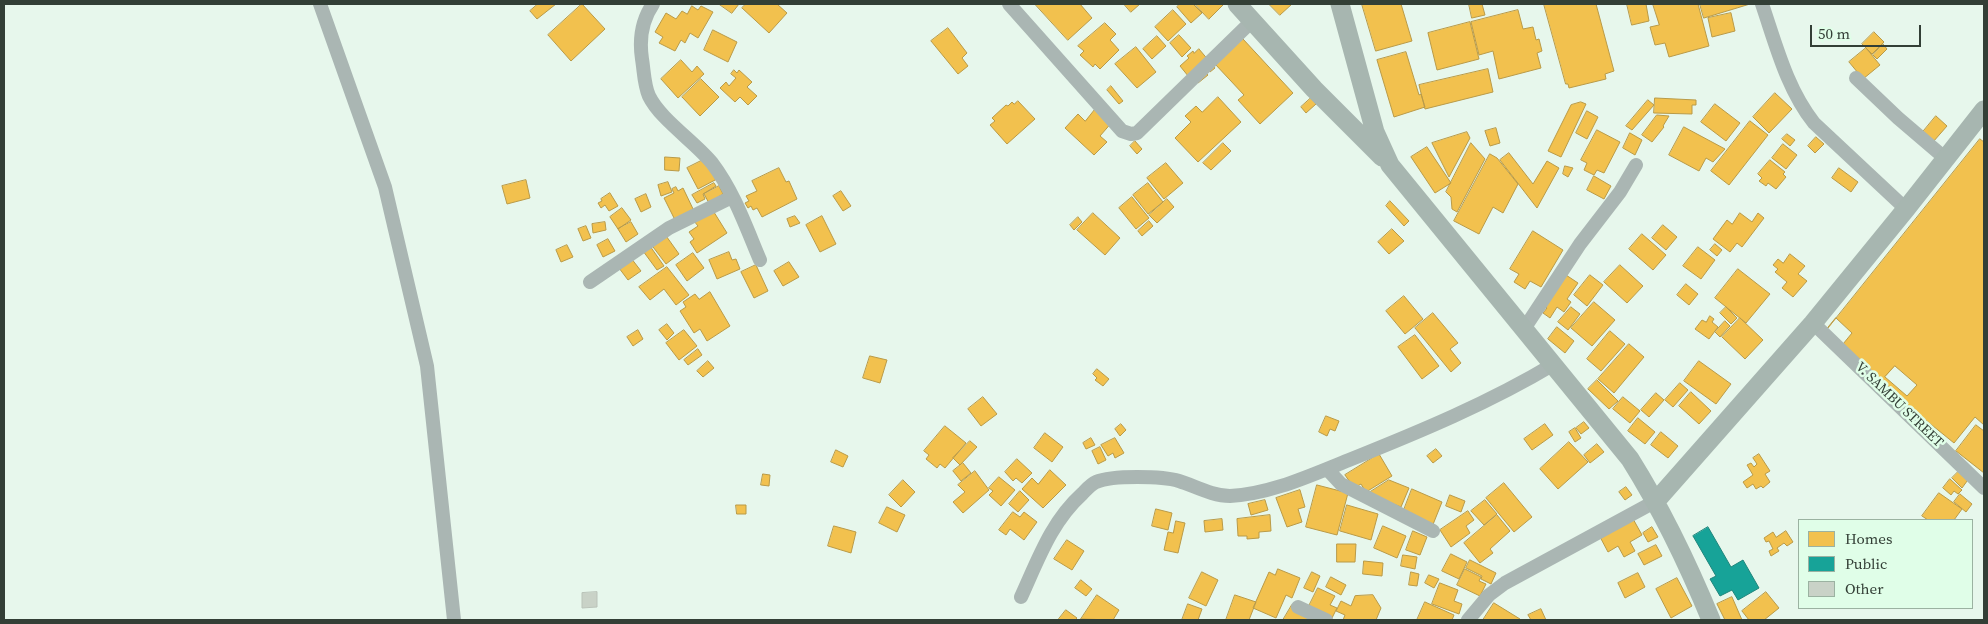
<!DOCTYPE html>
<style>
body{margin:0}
#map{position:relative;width:1988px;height:624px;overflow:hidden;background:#e7f7ec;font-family:"Source Serif 4",serif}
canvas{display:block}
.frame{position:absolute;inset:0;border:5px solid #333f36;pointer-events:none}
.legend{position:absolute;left:1798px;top:519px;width:175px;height:90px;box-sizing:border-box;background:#e0fee8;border:1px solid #9bb2a1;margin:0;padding:6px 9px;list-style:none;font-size:15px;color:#333f36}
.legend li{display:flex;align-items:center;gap:10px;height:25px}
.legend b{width:25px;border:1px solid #9bb2a1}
.scale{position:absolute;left:1810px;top:25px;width:111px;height:22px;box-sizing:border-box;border:2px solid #333f36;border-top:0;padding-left:6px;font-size:15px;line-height:18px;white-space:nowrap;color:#333f36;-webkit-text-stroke:4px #e0fee8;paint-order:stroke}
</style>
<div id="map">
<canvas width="1988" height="624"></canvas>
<div class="frame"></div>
<ul class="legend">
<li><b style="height:14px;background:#f2c14e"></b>Homes</li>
<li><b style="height:14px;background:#17a398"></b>Public</li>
<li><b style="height:14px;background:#c9d2c7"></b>Other</li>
</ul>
<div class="scale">50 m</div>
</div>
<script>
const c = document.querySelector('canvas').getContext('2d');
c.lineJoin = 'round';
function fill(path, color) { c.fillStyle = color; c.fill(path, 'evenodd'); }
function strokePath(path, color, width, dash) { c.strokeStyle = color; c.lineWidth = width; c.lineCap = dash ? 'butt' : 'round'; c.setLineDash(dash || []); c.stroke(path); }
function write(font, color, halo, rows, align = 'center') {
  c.font = font + ' "Source Serif 4",serif'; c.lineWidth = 5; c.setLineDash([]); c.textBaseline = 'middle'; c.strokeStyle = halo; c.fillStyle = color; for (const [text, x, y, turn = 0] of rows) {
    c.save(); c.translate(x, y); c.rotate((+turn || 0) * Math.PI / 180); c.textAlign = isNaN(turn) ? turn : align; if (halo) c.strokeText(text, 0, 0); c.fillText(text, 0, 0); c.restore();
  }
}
const homes = new Path2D(`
 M538,4H556L537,19L530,11Z
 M582,4L605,29L571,61L548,35Z
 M719,4H739L732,13Z
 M746,4H777L787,13L769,33L742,8Z
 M1035,4H1080L1092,18L1068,40Z
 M1124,4H1140L1131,12Z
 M1180,4H1193L1202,13L1191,23L1177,7Z
 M1195,4H1224L1209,19Z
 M1269,4H1292L1280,15Z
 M1362,4H1401L1412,41L1376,51Z
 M1469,4H1482L1485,15L1472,18Z
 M1544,4H1596L1614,71L1605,74L1606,79L1569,88L1568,84H1566Z
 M1627,4H1646L1649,21L1632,25Z
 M1653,4H1698L1709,46L1669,57L1665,43L1655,45L1650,27L1659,25Z
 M1700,4H1750L1704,18Z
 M692,6L698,10L701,6L713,12L698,38L690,33L685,43L681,40L675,51L659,43L663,37L655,32L666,13L676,19L682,11L687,14Z
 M1173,10L1186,24L1168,41L1155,27Z
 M1518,10L1523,29L1533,27L1536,40L1539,39L1542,51L1537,53L1541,68L1499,79L1493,51L1479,55L1471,22Z
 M1731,13L1735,31L1712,37L1708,18Z
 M1470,22L1479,59L1437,70L1428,33Z
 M1105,23L1116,34L1110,40L1119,50L1100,69L1095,64L1093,67L1080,55L1084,51L1078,46Z
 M948,28L967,53L962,58L968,66L958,74L931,41Z
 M713,30L737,42L728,62L704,50Z
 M1874,32L1884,42L1872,54L1862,44Z
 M1179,35L1191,48L1182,57L1170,43Z
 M1157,36L1166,46L1152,59L1143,49Z
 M1243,39L1293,93L1260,124L1238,100L1244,95L1215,64Z
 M1883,44L1887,49L1877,59L1873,55Z
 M1136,47L1156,72L1137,88L1115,64Z
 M1866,48L1880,65L1863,79L1849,62Z
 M1199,49L1215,68L1210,72L1207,69L1205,72L1208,75L1198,83L1196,80L1193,82L1180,66L1189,58L1187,56L1193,51L1194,53Z
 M1406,52L1419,95L1421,94L1425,107L1394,117L1377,60Z
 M681,60L692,72L697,66L704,74L678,98L661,79Z
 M1488,69L1493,92L1425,109L1419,85Z
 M734,70L737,73L739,70L752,82L747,87L757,96L748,105L740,97L735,102L720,88L726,82L729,86L736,78L731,74Z
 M701,79L719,97L700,116L682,97Z
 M1111,86L1123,101L1119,104L1107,90Z
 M1775,93L1792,109L1769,133L1753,117Z
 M1218,97L1241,122L1198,162L1175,138L1191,122L1185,116L1196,106L1202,112Z
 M1311,98L1316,104L1306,113L1301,107Z
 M1655,98L1696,100V105H1692V114L1654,113Z
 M1648,100L1654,105L1632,130L1626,126Z
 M1018,101L1035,119L1007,144L990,125L995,121L992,118L1006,105L1008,106L1012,102L1014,104Z
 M1581,102L1586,104L1561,157L1548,151L1571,105Z
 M1715,104L1740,123L1726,141L1701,122Z
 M1097,107L1113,121L1100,136L1107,142L1094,155L1065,128L1078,114L1085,121Z
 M1587,111L1598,117L1587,139L1576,133Z
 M1657,115L1669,116L1663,126L1664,127L1652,142L1642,135Z
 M1936,116L1947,126L1933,142L1922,133Z
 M1750,121L1768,135L1729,185L1711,171Z
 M1684,127L1725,149L1713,162L1706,158L1699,171L1669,155Z
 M1496,128L1500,143L1490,146L1485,131Z
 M1597,130L1620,142L1604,173L1597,170L1594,175L1584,170L1587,163L1581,160Z
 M1467,132L1470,138L1449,177L1432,143Z
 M1630,133L1642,140L1635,155L1623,148Z
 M1787,134L1795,140L1790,146L1782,139Z
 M1816,137L1824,144L1815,153L1808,146Z
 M1980,139L1984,142V425L1975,417L1954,443L1822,336Z
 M1135,141L1142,149L1137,154L1130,146Z
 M1223,143L1231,151L1211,170L1203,163Z
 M1471,143L1485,159L1457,212L1452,209L1451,197L1446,192Z
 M1783,144L1797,155L1786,169L1772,158Z
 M1427,147L1451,183L1435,193L1411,157Z
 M1509,153L1533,184L1547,161L1559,168L1537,208L1500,160Z
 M1490,154L1497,158L1518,184L1503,213L1493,207L1479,234L1454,221Z
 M665,157L680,158L679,171L665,170Z
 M703,160L717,179L698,189L687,168Z
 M1770,160L1785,172L1783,174L1786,177L1776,189L1768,183L1766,186L1759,181L1762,178L1758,174Z
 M1166,163L1183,183L1164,199L1147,178Z
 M1565,166L1573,168L1568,177L1563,174Z
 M779,168L786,182L789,181L797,199L762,217L757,208L753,210L751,206L748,208L745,203L749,201L746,196L757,191L752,181Z
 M1839,168L1858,182L1851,192L1832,178Z
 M1594,176L1611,186L1604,199L1587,190Z
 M526,180L530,198L507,204L502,186Z
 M668,182L672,192L661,196L658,185Z
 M714,183L716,186L703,194L705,199L697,203L692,195Z
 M1148,183L1163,202L1148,214L1133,195Z
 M719,186L723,194L709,203L704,194Z
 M676,187L678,191L683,188L695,213L676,222L664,198L674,193L672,189Z
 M841,191L851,206L843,211L833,196Z
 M610,193L618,206L609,211L605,205L601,208L598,203L602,201L601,199Z
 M646,194L651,207L641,212L635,199Z
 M1132,197L1149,218L1136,229L1119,208Z
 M1167,199L1174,207L1157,223L1149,215Z
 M1390,201L1409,221L1404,226L1386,206Z
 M622,208L631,220L618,229L610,217Z
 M712,209L727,233L697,253L690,242L694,239L689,232L698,226L694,221Z
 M1093,213L1120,238L1105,255L1077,230Z
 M1740,213L1752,222L1758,213L1764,218L1742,247L1737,243L1730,252L1713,239L1727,220L1732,224Z
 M795,216L800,223L790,227L787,219Z
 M822,216L836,244L820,252L806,225Z
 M1078,217L1082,222L1074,230L1070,225Z
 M1149,221L1153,226L1142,236L1138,231Z
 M605,222L606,230L593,233L592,224Z
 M631,222L638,234L626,242L618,229Z
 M1663,225L1677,237L1666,250L1652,238Z
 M586,226L591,238L583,241L578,229Z
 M1392,229L1404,241L1389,254L1378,242Z
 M1533,231L1563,250L1541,287L1530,281L1525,289L1514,282L1519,274L1510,269Z
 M664,233L679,254L666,264L650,243Z
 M1642,234L1666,255L1653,270L1629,249Z
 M608,239L615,251L603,257L597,245Z
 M1715,244L1722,250L1717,256L1710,250Z
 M567,245L573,257L561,262L556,250Z
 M650,246L664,266L657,270L643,251Z
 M1698,247L1715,260L1701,279L1683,266Z
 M729,252L732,260L736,259L740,269L717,279L709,260Z
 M693,253L704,268L687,281L676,265Z
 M1790,254L1805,266L1798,274L1807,281L1793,297L1782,288L1787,282L1775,272L1778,269L1773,265L1778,259L1783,263Z
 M631,258L641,271L628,280L619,268Z
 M789,262L799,277L783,286L774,271Z
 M756,265L768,291L754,298L741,272Z
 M1620,265L1643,286L1627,303L1604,282Z
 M667,267L689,295L676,305L664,289L650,300L639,287Z
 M1738,269L1770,294L1746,323L1715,298Z
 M1563,273L1578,283L1567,299L1571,302L1564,312L1557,307L1550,318L1543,313L1547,308L1542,304Z
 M1590,275L1603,285L1587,306L1574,295Z
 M1686,284L1698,294L1689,305L1677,295Z
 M710,292L730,326L707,341L700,329L694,333L680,311L686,307L683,302L695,294L699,299Z
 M1404,296L1423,319L1405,334L1386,311Z
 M1594,302L1615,320L1592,346L1571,328Z
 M1571,307L1580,314L1568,330L1558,322Z
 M1726,307L1737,318L1731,324L1720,313Z
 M1433,313L1458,343L1450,349L1461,363L1451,372L1415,328Z
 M1710,316L1714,319L1712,322L1718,327L1709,339L1695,329L1702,320L1706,322Z
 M1740,318L1763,340L1745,359L1722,337Z
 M1836,318L1852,333L1843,344L1827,329Z
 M1725,321L1730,326L1720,337L1715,332Z
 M667,324L674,333L667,340L659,330Z
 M1557,327L1574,341L1565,353L1548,339Z
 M638,330L643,339L633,346L627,337Z
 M684,330L697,346L679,360L666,343Z
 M1610,331L1625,344L1601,371L1587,359Z
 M1415,335L1439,366L1422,379L1398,347Z
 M1629,344L1644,357L1614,393L1598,379Z
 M698,349L702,355L688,365L684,360Z
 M870,356L887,360L880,383L863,378Z
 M708,361L714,368L703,377L697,371Z
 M1699,361L1731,384L1716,404L1684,381Z
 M1895,366L1917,385L1907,396L1885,377Z
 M1097,369L1109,379L1103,386L1095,380L1097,378L1093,374Z
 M1597,380L1618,401L1609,409L1588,389Z
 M1680,383L1688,390L1673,407L1665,400Z
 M1691,392L1711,411L1699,424L1679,406Z
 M1656,393L1664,400L1649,417L1641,410Z
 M983,397L997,414L981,426L968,409Z
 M1623,397L1640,411L1630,423L1613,409Z
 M1326,416L1339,421L1335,431L1330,429L1327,436L1319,432Z
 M1638,418L1655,432L1645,444L1628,431Z
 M1584,422L1589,428L1581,434L1576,428Z
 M1121,424L1126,430L1120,436L1115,429Z
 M1545,424L1553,435L1532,450L1524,439Z
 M1976,425L1984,431V473L1956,451Z
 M945,426L966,443L945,468L940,464L937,468L926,459L929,455L924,451Z
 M1575,428L1581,438L1575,442L1569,432Z
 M1661,432L1678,446L1668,458L1651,445Z
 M1045,433L1063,447L1052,462L1034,448Z
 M1091,438L1095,445L1086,449L1083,443Z
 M1115,438L1124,453L1115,458L1113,453L1108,456L1101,445Z
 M970,441L977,447L960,465L953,458Z
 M1569,442L1588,462L1558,489L1540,469Z
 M1597,444L1604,452L1590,463L1584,455Z
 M1100,447L1106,460L1098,464L1092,451Z
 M1436,449L1442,456L1433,463L1427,456Z
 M836,450L848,456L843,467L831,462Z
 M1379,454L1392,476L1366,492L1361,484L1354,488L1345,475Z
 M1759,454L1770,471L1765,474L1770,482L1763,488L1761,486L1756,489L1753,484L1747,488L1743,482L1753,475L1747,465L1751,463L1754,467L1757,464L1753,458Z
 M1017,459L1032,473L1022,483L1016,478L1013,481L1005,472Z
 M963,463L971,473L961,481L953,471Z
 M1961,469L1970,477L1962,488L1952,478Z
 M1050,470L1066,485L1043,508L1022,489L1032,478L1038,484Z
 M975,471L989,490L963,513L953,502L965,492L958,485Z
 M763,474L770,475L769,486L761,485Z
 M999,477L1015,490L1001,506L989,495L993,491L989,488Z
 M1950,479L1962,490L1958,494L1954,491L1951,495L1943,488Z
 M903,480L915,492L901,507L889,495Z
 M1389,480L1409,488L1401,507L1367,494Z
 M1504,483L1532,517L1514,532L1486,498Z
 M1317,485L1348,493L1337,535L1306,527Z
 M1626,487L1632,495L1625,500L1619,492Z
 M1412,489L1442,502L1432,527L1402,515Z
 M1300,490L1305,507L1298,509L1302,522L1287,527L1276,498Z
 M1020,491L1029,500L1018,512L1009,504Z
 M1939,493L1962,509L1954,520H1928L1922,516Z
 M1960,494L1972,504L1966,512L1954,502Z
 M1450,495L1465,501L1461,512L1446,506Z
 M1265,500L1268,510L1251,515L1248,504Z
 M1485,500L1497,514L1484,525L1471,511Z
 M736,505H746V514H737Z
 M1347,505L1378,514L1371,540L1340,531Z
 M887,507L905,515L897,532L879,523Z
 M1156,509L1172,513L1168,530L1152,526Z
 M1468,511L1474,520L1466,526L1470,533L1451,547L1440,530Z
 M1013,512L1020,517L1024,512L1037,522L1024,540L1010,529L1006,535L999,530Z
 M1270,515L1271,531L1259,532V538L1247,539V536H1238L1237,519Z
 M1497,515L1510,531L1490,549L1493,553L1480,563L1464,543Z
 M1632,517L1642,535L1630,542L1635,551L1624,557L1618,546L1608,552L1599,535Z
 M1222,519L1223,530L1205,532L1204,521Z
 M1176,521L1185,523L1178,553L1164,550L1168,532L1173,533Z
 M834,526L856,532L851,553L828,546Z
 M1383,526L1406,536L1397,558L1374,548Z
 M1652,527L1658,537L1648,542L1643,533Z
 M1413,531L1427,537L1420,555L1406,550Z
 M1786,531L1793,542L1787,546L1784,543L1777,548L1779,551L1771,556L1769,551L1773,549L1769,541L1766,542L1764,538L1773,532L1776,537Z
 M1067,540L1084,551L1072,570L1054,559Z
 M1337,544H1356L1355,562H1337Z
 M1656,545L1662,556L1644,565L1638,554Z
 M1451,554L1467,562L1459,579L1442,571Z
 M1403,555L1417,557L1415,569L1401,566Z
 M1470,560L1496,573L1491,584L1481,579L1482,576L1466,568Z
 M1364,561L1383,563L1382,576L1363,574Z
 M1278,569L1300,578L1292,598L1286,595L1276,618L1253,608L1269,572L1275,575Z
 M1465,569L1481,577L1479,581L1486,584L1480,596L1457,585Z
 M1202,572L1218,580L1206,606L1189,598Z
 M1312,572L1320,576L1313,592L1304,588Z
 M1411,572L1419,574L1417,586L1409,585Z
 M1638,573L1645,587L1625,598L1618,583Z
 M1429,575L1439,579L1434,588L1425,583Z
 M1331,577L1346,585L1341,595L1326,587Z
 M1677,578L1692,606L1671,618L1656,589Z
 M1081,580L1092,589L1086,596L1075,588Z
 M1440,583L1458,590L1454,601L1462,604L1459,614L1432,604Z
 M1318,588L1335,596L1330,605L1337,608L1331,620L1308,608Z
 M1766,592L1779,608L1764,620H1749L1742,611Z
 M1097,595L1119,610L1113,620L1081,619Z
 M1235,595L1256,602L1249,620H1226Z
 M1373,595L1381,608L1376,620H1343L1345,615L1336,611L1341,601L1351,606L1355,596Z
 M1732,597L1742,620H1725L1717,604Z
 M1425,602L1454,615L1452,620H1417Z
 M1494,603L1520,619L1519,620H1483Z
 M1188,604L1202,609L1198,620H1182Z
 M1292,605L1317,620H1283Z
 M1541,609L1546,620H1531L1528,615Z
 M1066,610L1077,618L1075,620H1058Z`);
const public = new Path2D(`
 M1708,527L1731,567L1743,560L1759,588L1738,600L1732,590L1720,596L1710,579L1716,576L1693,536Z`);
const building = new Path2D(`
 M597,592V607L582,608V593Z`);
const street = new Path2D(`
 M320,4L385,187L427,366L454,620
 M653,4C642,20 639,39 642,59C644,71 644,85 649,96C660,119 695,142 712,163C734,192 746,227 760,260
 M1009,4L1122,131L1131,134L1137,133L1252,21
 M1762,4C1776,45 1787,89 1814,123L1906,209
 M1856,78L1898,118L1946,159
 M590,282L669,228L732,197
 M1813,323L1984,488
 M1524,329L1580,244L1620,192L1636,165
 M1327,469L1341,484L1433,531
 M1021,597C1038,560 1051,522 1082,494C1086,490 1091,484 1096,482C1112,475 1163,476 1179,481C1195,486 1212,496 1230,496C1271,494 1311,475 1349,460C1419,432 1489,403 1554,364
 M1298,607L1326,620
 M1468,620L1489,595L1505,583L1656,501`);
const secondary = new Path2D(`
 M1237,4L1314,89L1382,157
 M1340,4L1375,132L1390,165L1630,459C1662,510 1688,564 1711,620
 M1656,501L1813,323L1906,209L1984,110`);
const streetNames = [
 ["V. SAMBU STREET",1899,405,44]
];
fill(homes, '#f2c14e');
strokePath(homes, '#b99a47', 1);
fill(public, '#17a398');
strokePath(public, '#1f857b', 1);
fill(building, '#c9d2c7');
strokePath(building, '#bac3b9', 1);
strokePath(street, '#aab6b3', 14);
strokePath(secondary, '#a7b6b0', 19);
write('14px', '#333f36', '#e0fee8', streetNames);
</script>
